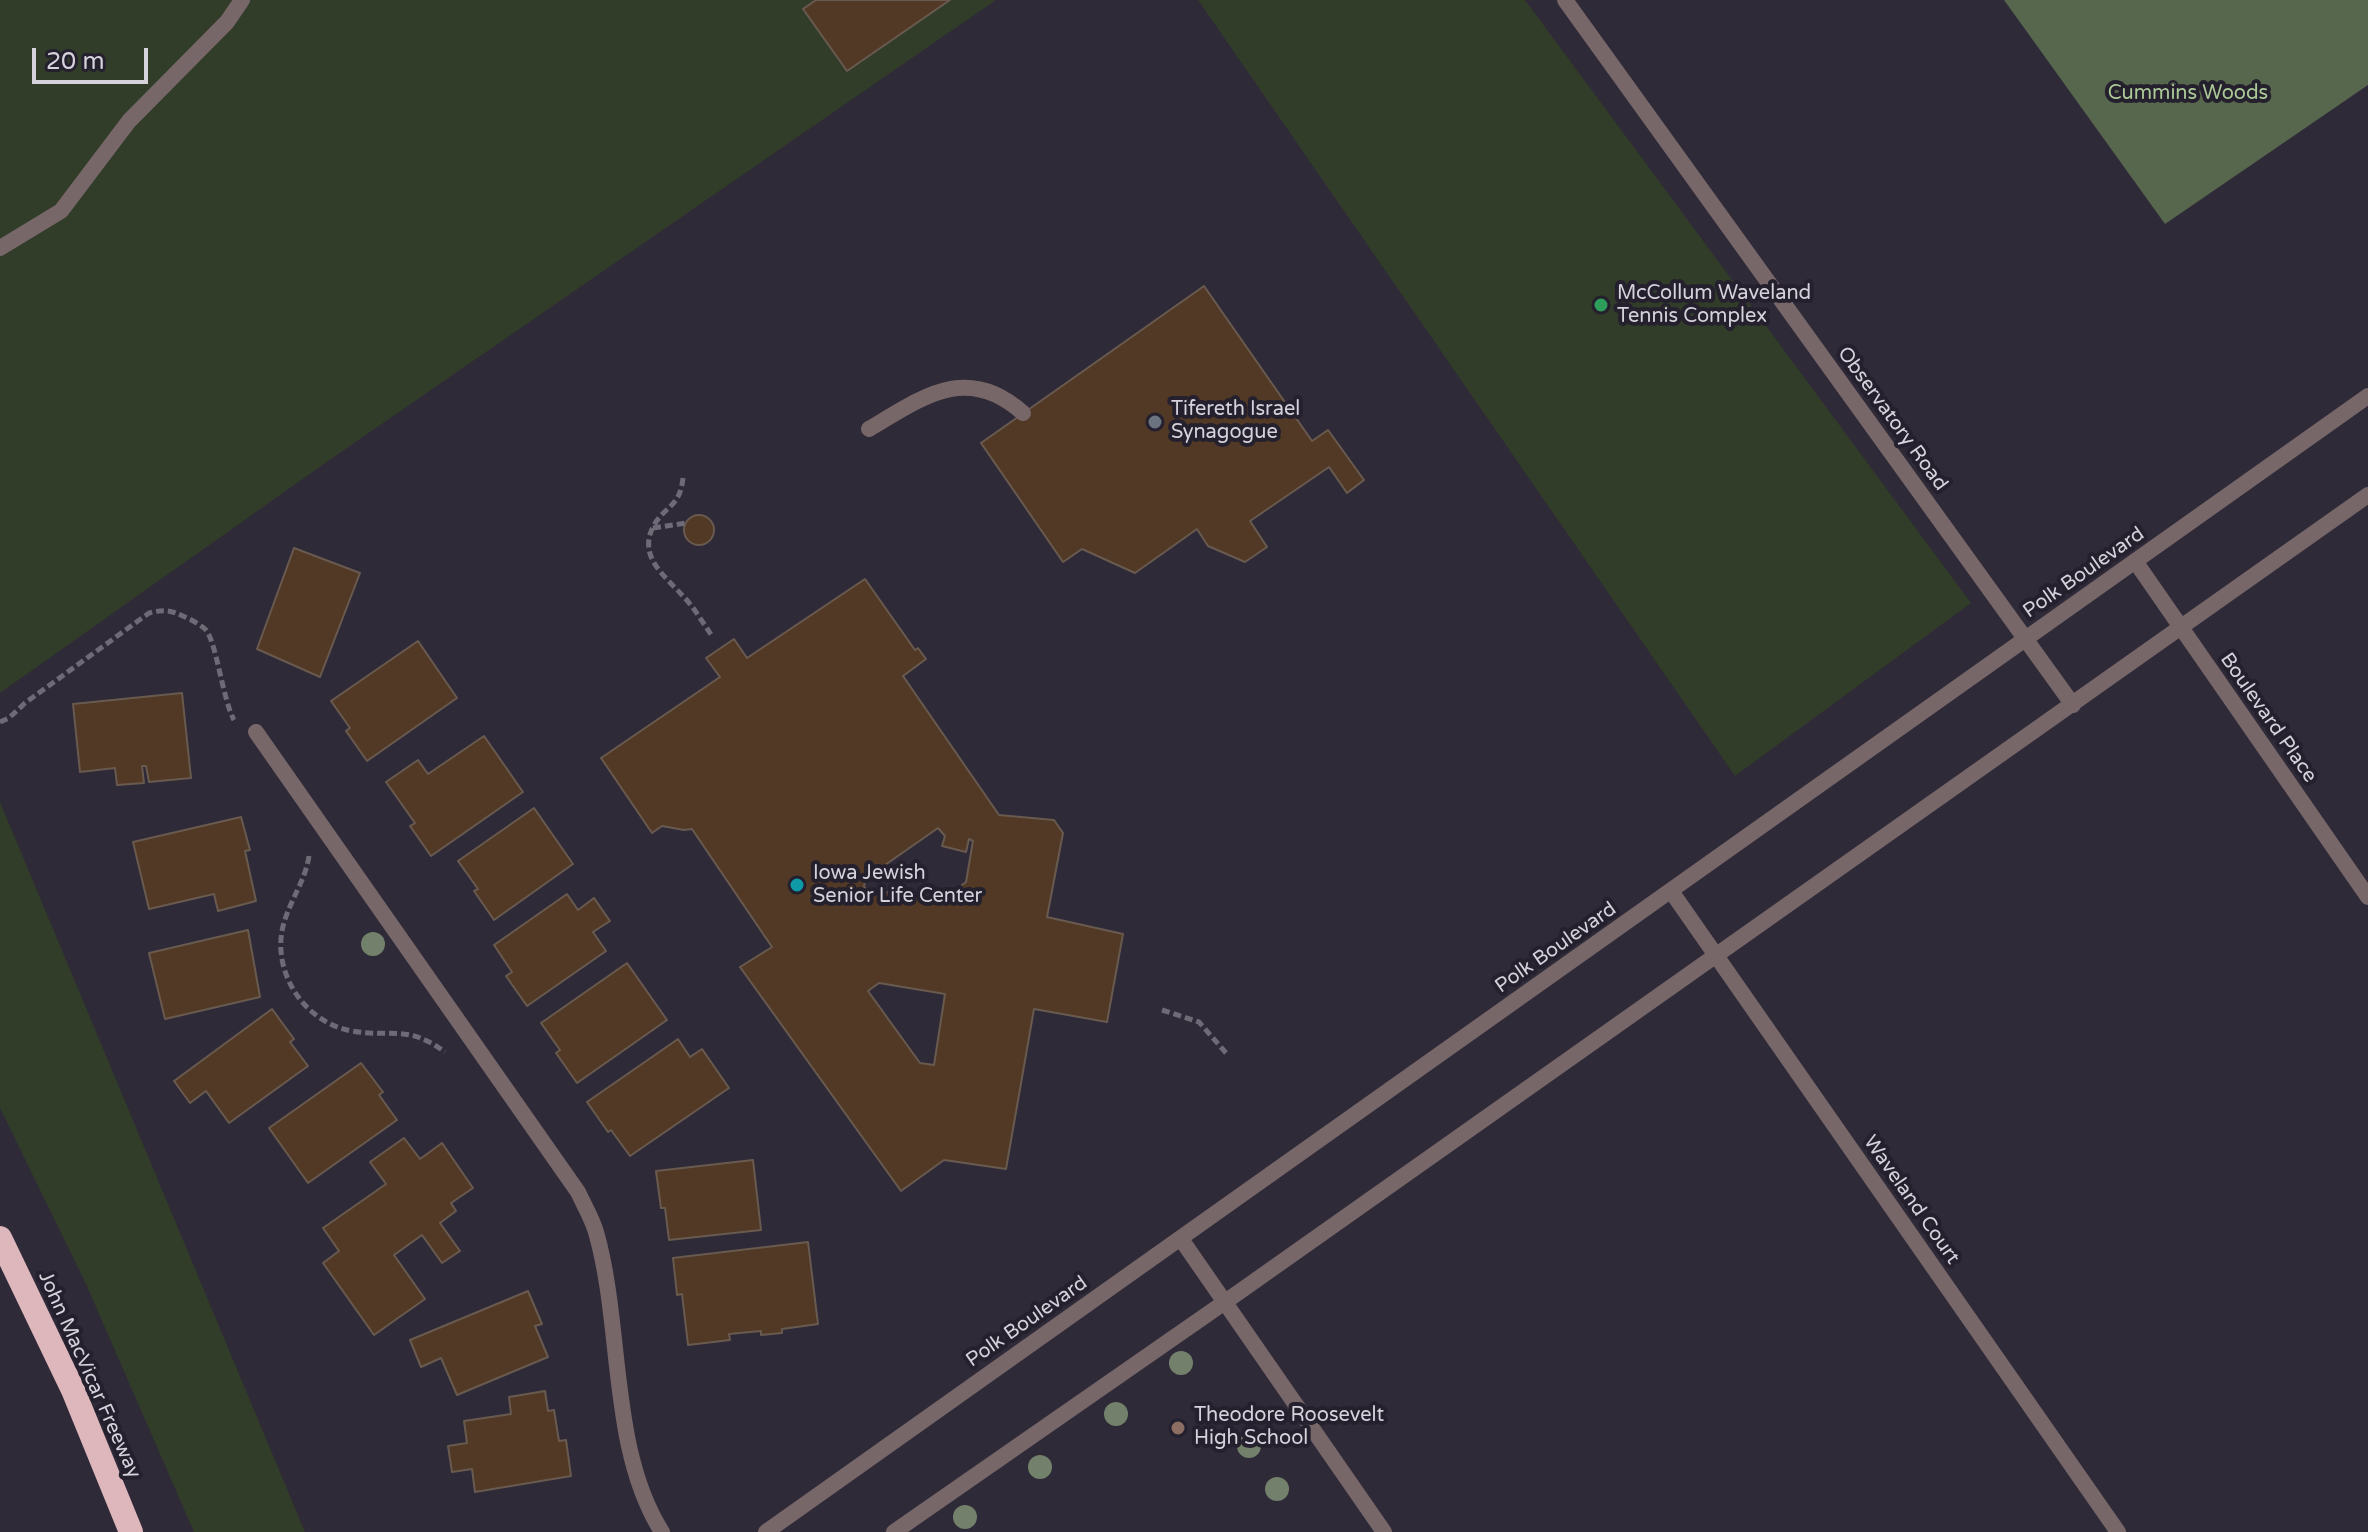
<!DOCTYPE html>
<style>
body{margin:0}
#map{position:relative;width:2368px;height:1532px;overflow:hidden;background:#2f2a38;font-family:"Varela Round",sans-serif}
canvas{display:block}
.scale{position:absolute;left:32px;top:48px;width:116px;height:36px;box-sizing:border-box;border:4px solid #d5d2db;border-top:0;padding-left:10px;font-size:24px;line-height:28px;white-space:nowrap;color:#d5d2db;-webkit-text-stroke:6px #25202e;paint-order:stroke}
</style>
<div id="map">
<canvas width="2368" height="1532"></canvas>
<div class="scale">20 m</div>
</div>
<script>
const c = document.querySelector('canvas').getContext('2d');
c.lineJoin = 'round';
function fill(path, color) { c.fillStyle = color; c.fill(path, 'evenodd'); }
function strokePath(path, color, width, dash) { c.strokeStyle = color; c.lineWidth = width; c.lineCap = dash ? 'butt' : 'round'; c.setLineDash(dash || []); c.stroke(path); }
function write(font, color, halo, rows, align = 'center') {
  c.font = font + ' "Varela Round",sans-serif'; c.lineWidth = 8; c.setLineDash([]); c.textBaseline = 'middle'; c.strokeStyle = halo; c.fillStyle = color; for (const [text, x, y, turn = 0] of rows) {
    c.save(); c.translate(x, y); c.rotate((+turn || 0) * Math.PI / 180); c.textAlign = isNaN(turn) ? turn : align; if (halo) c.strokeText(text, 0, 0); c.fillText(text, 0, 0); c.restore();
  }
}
const green = new Path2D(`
 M0,0H996L331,459L0,693Z
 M1198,0H1525L1971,603L1735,776Z
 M0,802L305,1532H194L86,1284L0,1108Z`);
const forest = new Path2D(`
 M2004,0H2368V85L2165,224Z`);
const building = new Path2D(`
 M816,0H950L847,71L803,9Z
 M1204,286L1312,441L1328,430L1364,480L1347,493L1329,467L1250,521L1267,547L1245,562L1208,546L1197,529L1135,573L1082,549L1063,562L981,443Z
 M684 530a15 15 0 1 1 30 0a15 15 0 1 1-30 0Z
 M294,548L360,573L320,677L257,649Z
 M865,579L915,650L918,648L926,659L903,676L999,815L1054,820L1063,833L1047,917L1123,934L1107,1022L1034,1009L1006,1169L944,1160L901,1191L740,967L772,947L692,829L684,830L662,826L652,833L601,758L720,677L706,658L734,639L747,658ZM938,828L945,836L942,846L966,852L969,839L973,841L966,882L939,902L864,888L865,879ZM879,983L945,994L934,1065L920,1063L868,991Z
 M418,641L457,698L367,761L346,731L350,728L331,701Z
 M182,693L191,778L149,782L146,766H142L144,783L117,785L115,768L80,772L73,704Z
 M484,736L523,792L431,856L410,826L415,823L386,782L418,760L428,774Z
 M534,808L573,864L494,920L474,891L478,889L458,861Z
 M241,817L250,850L245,851L256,901L218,911L214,894L149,909L133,842Z
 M567,894L578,910L594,898L610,921L593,932L606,951L527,1006L506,976L512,972L494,945Z
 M248,930L260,997L165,1019L149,953Z
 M627,963L667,1020L577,1083L556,1053L560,1050L541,1023Z
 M272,1009L294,1039L290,1042L308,1066L229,1123L206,1091L190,1103L174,1081Z
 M678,1039L690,1057L702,1049L729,1088L630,1156L611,1130L608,1132L587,1102Z
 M361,1063L383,1092L379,1095L397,1120L308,1183L269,1128Z
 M404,1138L420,1159L442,1143L473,1188L451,1203L456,1211L440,1223L460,1251L442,1263L422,1235L394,1255L425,1299L374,1335L323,1263L339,1251L323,1228L386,1184L370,1162Z
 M753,1160L761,1230L669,1240L665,1208H661L656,1171Z
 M808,1242L818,1324L782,1329V1333L761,1335V1331L729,1334L730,1340L688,1345L682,1294L677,1295L673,1258Z
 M528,1291L542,1324L535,1326L548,1357L457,1395L441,1358L421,1367L410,1340Z
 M545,1391L548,1411L554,1410L559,1441L566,1440L571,1476L475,1492L472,1469L452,1472L448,1446L467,1443L464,1421L511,1414L509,1397Z`);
const path = new Path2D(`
 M683,478C680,507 666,505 654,525C637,556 664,575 682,595C694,607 703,623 712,636
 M653,528L686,523
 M0,722L9,718L25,703L149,613C164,609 171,610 185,617C192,620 201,625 206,630C216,641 223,700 234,720
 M309,856C305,883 287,904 282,931C274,976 306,1023 352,1031C392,1038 407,1024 445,1052
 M1162,1010L1199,1022L1226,1053`);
const service = new Path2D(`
 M0,248L61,211L129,121L227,22L242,0
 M869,429C923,397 967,363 1023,413
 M256,732L578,1192C584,1205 592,1218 596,1232C623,1326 609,1449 662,1532`);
const minor = new Path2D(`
 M1565,0L2073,705
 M2135,561L2368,897
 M1671,891L2118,1532
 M1181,1239L1384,1532
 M766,1532L2368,396
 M894,1532L1225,1302L2368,495`);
const motorway = new Path2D(`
 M0,1238L73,1390L131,1532`);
const trees = [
 [373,944],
 [1181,1363],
 [1116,1414],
 [1249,1446],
 [1040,1467],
 [1277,1489],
 [965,1517]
];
const markers = [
 [1601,305,8,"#2e9e5b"],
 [1155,422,8,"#6b7280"],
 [797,885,8,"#0f9aa8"],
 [1178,1428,8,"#8d6e63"]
];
const parkNames = [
 ["Cummins Woods",2188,94]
];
const poiNames = [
 ["McCollum Waveland",1617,294],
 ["Tennis Complex",1617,317],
 ["Tifereth Israel",1171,410],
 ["Synagogue",1171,433],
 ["Iowa Jewish",813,874],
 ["Senior Life Center",813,897],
 ["Theodore Roosevelt",1194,1416],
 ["High School",1194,1439]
];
const streetNames = [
 ["Observatory Road",1892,419,54],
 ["Polk Boulevard",2084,573,-35],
 ["Boulevard Place",2268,718,55],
 ["Polk Boulevard",1556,948,-35],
 ["Waveland Court",1911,1200,55],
 ["Polk Boulevard",1027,1322,-35],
 ["John MacVicar Freeway",89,1375,66]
];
fill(green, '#313c29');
fill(forest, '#57674d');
fill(building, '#513926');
strokePath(building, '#695a4f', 2);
strokePath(path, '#6e6a76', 5, [8, 4]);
strokePath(service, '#776769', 16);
strokePath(minor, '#776769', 16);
strokePath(motorway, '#deb7bc', 24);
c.fillStyle = '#73816c';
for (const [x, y] of trees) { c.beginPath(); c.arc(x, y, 12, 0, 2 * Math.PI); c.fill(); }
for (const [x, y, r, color] of markers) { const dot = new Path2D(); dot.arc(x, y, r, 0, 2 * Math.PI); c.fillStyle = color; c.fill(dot); strokePath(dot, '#25202e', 3); }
write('20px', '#abc997', '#25202e', parkNames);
write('20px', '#d5d2db', '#25202e', poiNames, 'left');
write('20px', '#d5d2db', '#25202e', streetNames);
</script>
